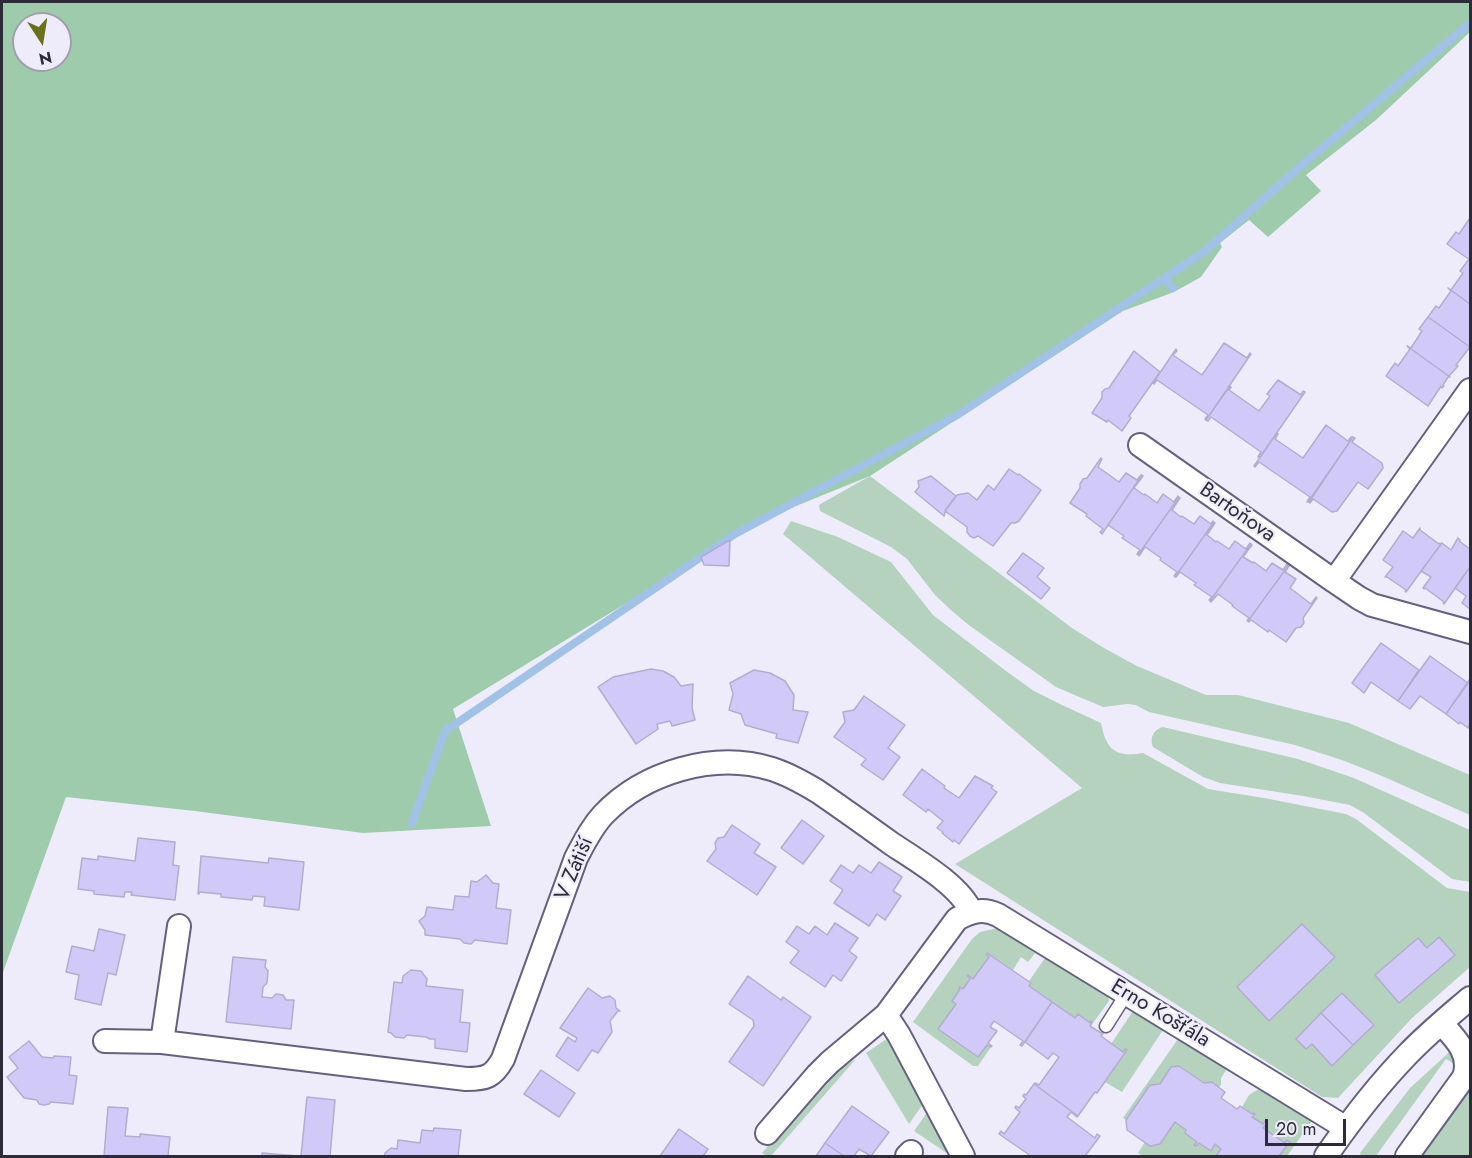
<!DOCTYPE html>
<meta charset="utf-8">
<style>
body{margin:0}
#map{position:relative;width:1472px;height:1158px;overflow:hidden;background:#eeecfa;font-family:Jost,sans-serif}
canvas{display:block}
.frame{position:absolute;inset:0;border:3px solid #2d2b38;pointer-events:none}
.north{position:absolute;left:12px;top:12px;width:60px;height:60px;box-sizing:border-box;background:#eeecfa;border:2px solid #a19fac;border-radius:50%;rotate:168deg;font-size:16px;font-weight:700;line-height:24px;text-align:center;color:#2d2b38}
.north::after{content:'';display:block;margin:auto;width:21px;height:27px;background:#6a7118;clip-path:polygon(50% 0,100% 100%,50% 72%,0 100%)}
.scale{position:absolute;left:1265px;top:1119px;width:81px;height:27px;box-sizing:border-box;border:3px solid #2d2b38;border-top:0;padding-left:8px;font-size:18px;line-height:21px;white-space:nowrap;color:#2d2b38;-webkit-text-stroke:4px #eeecfa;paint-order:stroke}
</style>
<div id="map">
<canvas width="1472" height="1158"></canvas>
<div class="frame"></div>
<div class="north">N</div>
<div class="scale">20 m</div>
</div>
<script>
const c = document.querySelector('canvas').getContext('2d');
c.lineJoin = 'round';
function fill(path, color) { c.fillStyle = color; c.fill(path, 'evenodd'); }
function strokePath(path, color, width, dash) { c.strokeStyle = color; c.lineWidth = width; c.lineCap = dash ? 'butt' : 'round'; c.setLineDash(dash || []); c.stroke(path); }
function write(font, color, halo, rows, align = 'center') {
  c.font = font + ' Jost,sans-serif'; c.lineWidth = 4.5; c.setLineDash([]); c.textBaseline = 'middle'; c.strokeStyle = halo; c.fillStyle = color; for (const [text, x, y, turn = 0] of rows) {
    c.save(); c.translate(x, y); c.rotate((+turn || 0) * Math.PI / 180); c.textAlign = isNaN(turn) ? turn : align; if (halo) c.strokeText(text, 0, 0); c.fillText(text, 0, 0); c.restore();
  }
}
const green = new Path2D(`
 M870,476L1072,628L1104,648L1137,666L1206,695H1238L1349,723L1470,775V815L1382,776L1342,760L1295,745L1149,712L1136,705L1127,704L1103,707L1056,687L970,626L952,611L935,595L907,559L891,547L820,511L819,505L824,502Z
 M791,521L838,537L891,562L933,615L1006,671L1034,691L1062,705L1101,723C1106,749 1115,758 1143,753L1208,789L1264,798L1346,814L1356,819L1447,888L1470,892V967L1412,1018L1338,1098L1322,1097L955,864L1082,788L783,534Z
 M1163,727L1298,759L1354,778L1470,830V882L1452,879L1364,813L1350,805L1303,796L1220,783L1203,777L1153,747C1149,738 1154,729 1163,727Z
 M993,929H999L1035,953L1028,962L1021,957L1013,970L987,953L986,954L989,957L973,979L968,975L967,977L970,979L963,989L961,987L959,988L960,989L956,1004L938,1029L978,1057L987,1045L991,1047L978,1066H973L913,1022L972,939L980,932Z
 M1045,958L1108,997L1109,1001L1093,1023L1075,1018L1029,986L1031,983L1029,981Z
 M1133,1011L1163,1030L1122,1092L1105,1082L1127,1051L1125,1049L1123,1052L1111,1044Z
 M888,1038L923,1104L909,1124L866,1053Z
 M1178,1039L1227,1069L1221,1078V1085L1219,1087L1212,1082L1204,1083L1180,1066L1171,1067L1160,1084L1150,1085L1126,1120L1123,1118Z
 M1456,1046L1461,1068L1446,1059L1376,1156H1361L1360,1153L1410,1088Z
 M856,1059L771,1156H767L762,1153L831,1074Z
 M1470,1080V1156H1416Z
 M1257,1090L1262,1091L1312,1121L1287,1156H1279L1289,1142L1285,1143L1263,1128L1266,1122L1265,1121L1263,1124L1252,1117L1254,1114H1252L1242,1107L1249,1095Z
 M928,1111L951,1156L914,1131Z
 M1175,1122L1186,1130L1185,1133L1197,1142L1194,1145L1196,1146L1199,1143L1211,1151L1215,1144L1221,1149L1216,1156H1143L1138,1153L1145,1142L1160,1144Z`);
const forest = new Path2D(`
 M2,2H1470V32L1376,120L1306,175L1321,191L1268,237L1249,220L1220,243L1222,247L1201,277L1174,292L1123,311L870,476L764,519L453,709L491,826L363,833L195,811L66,797L2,975ZM24,24H60V60H24Z`);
const stream = new Path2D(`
 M1164,279L1173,288
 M412,823L445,731L735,534L959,414L1205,251L1302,165L1470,23`);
const building = new Path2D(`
 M1470,218V260L1447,244L1456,232L1459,234Z
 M1469,259L1470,260V304L1448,288L1451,290L1463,273L1460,271Z
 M1448,288L1470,304V347L1428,317L1436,306L1439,308L1451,291Z
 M1428,317L1470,347L1456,365L1458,366L1449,376L1450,377L1407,346L1411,348L1422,331L1419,329Z
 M1224,343L1247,358L1250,353L1251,354L1206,420L1205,419L1208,415L1157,380L1154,384L1153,383L1176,349L1177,351L1173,355L1202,375Z
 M1407,346L1450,377H1448L1443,385L1444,386L1442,388L1441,386L1428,406L1386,376L1395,363L1398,366L1410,349Z
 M1134,351L1160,372L1129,416L1131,418L1122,431L1108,420L1107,422L1092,413L1102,398V392L1105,389L1109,388Z
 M1278,380L1301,395L1303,391L1305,392L1260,457H1258L1261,452L1211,417L1208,421L1206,420L1230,386L1231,387L1229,390L1259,411L1270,396L1267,394Z
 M1326,425L1348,441L1351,437H1353L1308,502H1307L1310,497L1259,462L1255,467L1254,466L1277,433L1278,434L1275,439L1303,458Z
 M1353,437L1355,438L1352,442L1382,463L1383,468L1368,489L1358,482L1337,511L1332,512L1313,499L1310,503L1309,502Z
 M1101,458L1102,459L1098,467L1119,482L1126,473L1137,480L1141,475H1142L1102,534L1100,532L1103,529L1086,516L1087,514L1070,503L1080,488V484L1083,479L1087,478Z
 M1009,469L1018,475L1019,474L1041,490L1019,521L1015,523H1011L993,546L978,536L974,538L970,536L967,532V527L945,511L957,495L968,493L977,500L988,485L994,490Z
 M1142,475L1143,476L1134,488L1144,495L1145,494L1157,503L1163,494L1174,502L1178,496L1179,497L1138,555L1137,554L1140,550L1122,538L1124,536L1108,525Z
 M931,476L956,496L946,509L944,516L915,492L919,487L918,481Z
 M1179,497L1180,498L1172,510L1181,517L1182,516L1194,524L1200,516L1211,524L1213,521L1214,522L1175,577L1174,576L1177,572L1160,560L1161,558L1145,547L1139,556L1138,555Z
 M1214,522L1215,523L1207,535L1216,542L1217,541L1229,549L1235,541L1246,549L1250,543L1251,544L1210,601L1209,600L1212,597L1194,585L1196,583L1180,572L1176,577H1175Z
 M1420,528V530L1439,544L1440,543L1441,544L1406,592L1405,591L1406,590L1387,577H1385L1393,567L1383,560L1403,531L1413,538Z
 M1458,538L1460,540L1459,541L1470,549V567L1444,604L1443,603L1444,602L1425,588L1424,589L1423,588L1431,577L1421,571L1442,543L1451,550Z
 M730,540L729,566L704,565L701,557Z
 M1251,544L1252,545L1243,557L1253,563L1254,562L1266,571L1272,563L1283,570L1287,564L1288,566L1248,621H1247L1249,618L1232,606L1233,605L1218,594L1211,602L1210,601Z
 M1023,553L1044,568L1037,577L1050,588L1041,599L1007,573Z
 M1288,566H1289L1285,572L1296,579L1290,588L1311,604L1316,597L1317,598L1303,618L1304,623L1301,627L1296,628L1286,642L1269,630L1268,632L1251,620L1249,622L1248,621Z
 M1470,567V609L1462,603L1466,596L1455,588Z
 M1381,643L1419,670L1398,701L1371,682L1364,693L1352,683Z
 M1430,656L1468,683L1446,714L1420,696L1410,709L1398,701Z
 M651,669L663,671L674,677L681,686L693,684L692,708L695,720L672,726L670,721L657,724L658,729L636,744L598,687L613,677Z
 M754,670L770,673L785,681L794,695L793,710L808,712L798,743L776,738L777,734L745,725L741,714L729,710L733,694L730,683Z
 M1470,679V723L1468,728L1460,722L1459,724L1446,714Z
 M864,696L905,725L888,748L900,757L883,780L861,765L866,759L834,737L845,722L843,712L854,710Z
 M922,769L945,786L944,788L959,798L975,776L993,786L991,788L997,792L959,844L954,840L953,842L942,833L943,832L937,828L943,821L928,809L926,812L903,795Z
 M802,820L824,836L803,864L781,848Z
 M732,825L760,844L754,853L776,867L757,895L707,861L716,849L715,843L718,838L724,837Z
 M138,838L175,842L173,865L179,866L175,900L131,895L132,892H125L124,897L94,894V891L78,889L82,858L98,860V856L135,861Z
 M201,856L268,863L269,858L304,862L299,910L264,906L265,897L253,896L252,900L221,897V894L199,892V894H198Z
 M879,862L902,877L893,891L901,896L885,920L877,914L869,926L834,903L843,890L830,881L841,865L853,873L859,865L871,873Z
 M486,875L493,883L499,884L496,908L511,910L507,944L475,940L471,944L464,943L460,939L425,935V930L419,921L425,916L427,907L453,910L455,896L469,897L471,881L477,882Z
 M835,923L858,938L849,951L857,957L841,981L833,975L825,987L790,963L799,951L786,942L797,926L809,934L815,926L827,935Z
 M1302,924L1335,957L1269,1021L1237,987Z
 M99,929L125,935L116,975L108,973L101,1005L75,999L79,975L66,972L72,946L94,951Z
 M1439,937L1455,955L1399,1003L1375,975L1418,938L1427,948Z
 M987,953L1031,983L1029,986L1052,1002L1022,1046L1020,1045L1023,1041L994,1021L990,1027L997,1031L988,1043L992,1046L991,1047L987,1045L978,1057L938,1029L956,1004L952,1001L960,989L959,988L960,987L963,989L970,979L967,976L968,975L973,979L989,957L986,954Z
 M233,957L266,960L265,967L268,971L267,983L263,987L262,997L272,998L276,994L283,995L286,1000H294L291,1029L226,1022Z
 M411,970L421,971L427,979L426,986L463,990L460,1022L470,1023L467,1052L435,1048V1039H430L426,1037L407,1035L404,1038L395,1037L391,1033L388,1032L394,982L402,983L403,976Z
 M748,976L781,1000L783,997L811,1017L763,1086L729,1062L754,1026L753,1020L729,1004Z
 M588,988L602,998L610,996L615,1000L616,1008L620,1011H618L610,1021L612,1032L598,1053L592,1050L578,1071L556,1056L568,1037L575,1042L577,1038L560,1028Z
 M1342,993L1374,1025L1353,1045L1321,1013Z
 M1052,1002L1075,1018L1078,1014L1090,1023L1091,1021L1092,1023L1090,1026L1101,1033L1103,1030L1105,1031L1101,1036L1123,1052L1125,1049L1127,1050L1097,1093L1095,1092L1078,1116L1034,1084L1035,1083L1039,1085L1059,1057L1053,1053L1048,1059L1025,1042Z
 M1321,1013L1353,1045L1332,1066L1312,1044L1306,1049L1296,1039Z
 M29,1041L42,1057L53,1058L54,1056L71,1057L69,1075L77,1076L73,1104L51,1102L49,1104L44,1105L39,1104L37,1100L24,1098L7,1077L18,1068L9,1057Z
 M1179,1066L1204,1083L1212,1082L1225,1092L1221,1098L1237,1109L1240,1106L1252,1114L1253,1113L1255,1114L1252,1117L1263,1124L1265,1121L1267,1123L1263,1128L1285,1143L1287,1140L1290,1142L1279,1156H1216L1221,1149L1215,1144L1211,1151L1199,1143L1196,1146L1194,1145L1197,1142L1185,1133L1186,1130L1175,1122L1160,1144L1150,1146L1127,1130L1126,1120L1150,1085L1160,1084L1171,1067Z
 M541,1070L575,1093L559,1117L524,1094Z
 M1034,1084L1078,1116L1077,1117L1071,1112L1067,1117L1095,1138L1097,1134L1100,1136L1085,1156H1031L999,1134L1001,1131L1004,1134L1020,1112L1015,1108L1016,1106L1019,1108L1026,1099L1023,1096L1024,1094L1026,1095Z
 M307,1097L335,1100L330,1156H301Z
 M852,1106L889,1132L871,1156L859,1149L854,1156H844L825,1143Z
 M108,1107L128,1108L125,1136L140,1137V1134L170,1137L168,1156H104Z
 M434,1128L461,1130L458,1156H385V1153L391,1148L397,1149L398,1140L420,1143L422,1130L433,1131Z
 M679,1129L708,1149L703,1156H660Z
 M825,1143L844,1156H816Z
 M262,1153L298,1156H262Z`);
const lane = new Path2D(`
 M1106,1026L1127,993`);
const street = new Path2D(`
 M1140,445L1334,581L1470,390
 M1334,581L1359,598L1372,605L1470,632
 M886,1015L899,1035L963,1156
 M105,1041L162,1042L466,1079C486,1079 493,1077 503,1059L576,858C584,843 591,828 603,815C644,772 714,751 772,769C788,774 802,782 817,791C842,808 867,826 892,844C916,860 961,886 971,912
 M162,1042L179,926
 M767,1133L817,1075L830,1062L886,1015L957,919C972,911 983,908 998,915L1346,1128
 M907,1156L911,1152
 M1326,1156C1351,1120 1377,1086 1408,1054C1427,1034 1449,1016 1470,998
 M1407,1156L1464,1077C1472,1054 1455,1038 1441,1023`);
const streetNames = [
 ["Bartoňova",1237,513,35],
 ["V Zátiší",575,869,-67],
 ["Erno Košťála",1160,1014,31]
];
fill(green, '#b5d2be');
fill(forest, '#9fcbad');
strokePath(stream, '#a1c2e6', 8);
fill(building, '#d1caf8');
strokePath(building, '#b2adcf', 1.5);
strokePath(lane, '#65607f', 15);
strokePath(street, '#65607f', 26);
strokePath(lane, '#fff', 12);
strokePath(street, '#fff', 22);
write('21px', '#2d2b38', '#eeecfa', streetNames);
</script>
